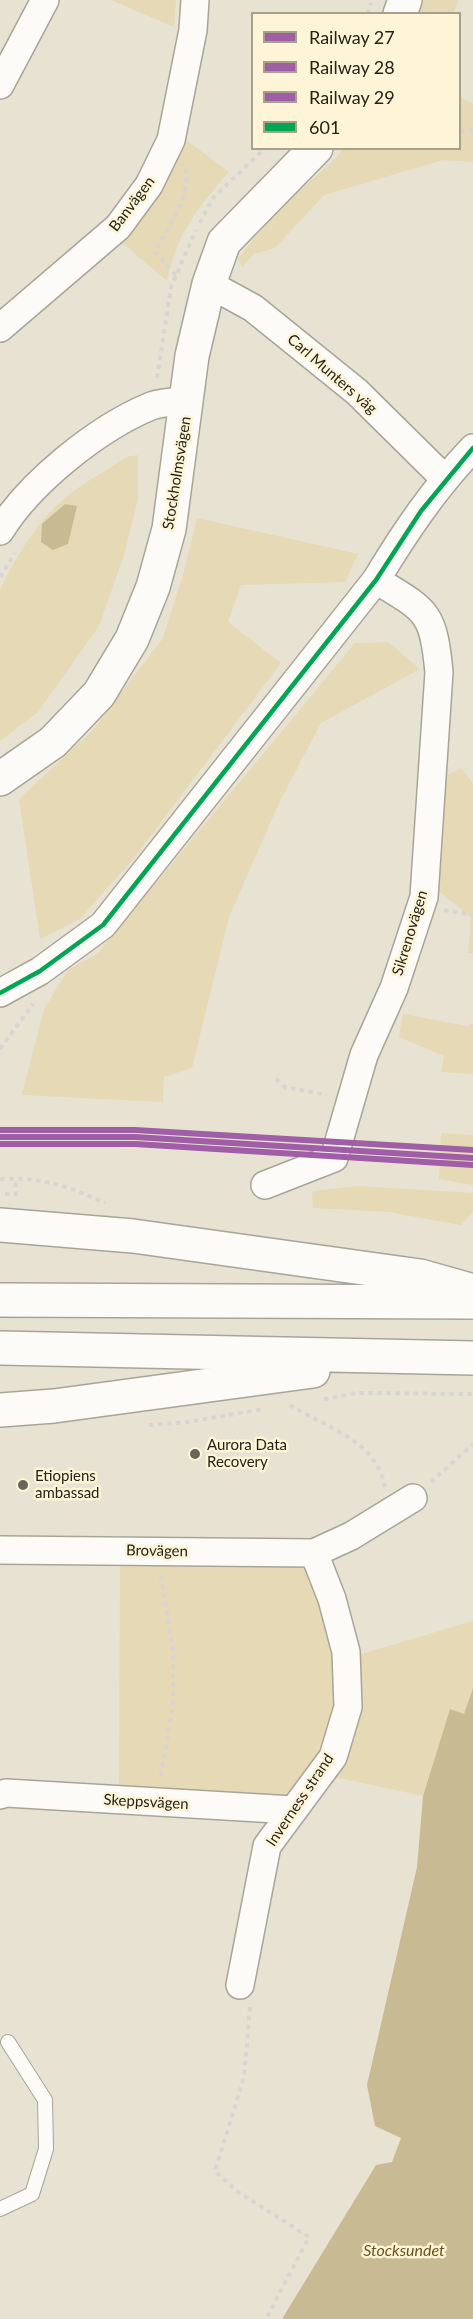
<!DOCTYPE html>
<meta charset="utf-8">
<style>
body{margin:0}
#map{position:relative;width:473px;height:2319px;overflow:hidden;background:#e8e2d2;font-family:Lato,sans-serif}
canvas{display:block}
.legend{position:absolute;left:251px;top:12px;width:210px;height:138px;box-sizing:border-box;background:#fef4d7;border:2px solid #a8a08b;margin:0;padding:8px 10px;list-style:none;font-size:18px;color:#262218}
.legend li{display:flex;align-items:center;gap:12px;height:30px}
.legend b{width:30px;border:2px solid #a8a08b}
</style>
<div id="map">
<canvas width="473" height="2319"></canvas>
<ul class="legend">
<li><b style="height:8px;background:#a05ea6"></b>Railway 27</li>
<li><b style="height:8px;background:#a05ea6"></b>Railway 28</li>
<li><b style="height:8px;background:#a05ea6"></b>Railway 29</li>
<li><b style="height:8px;background:#00a651"></b>601</li>
</ul>
</div>
<script>
const c = document.querySelector('canvas').getContext('2d');
c.lineJoin = 'round';
function fill(path, color) { c.fillStyle = color; c.fill(path, 'evenodd'); }
function strokePath(path, color, width, dash) { c.strokeStyle = color; c.lineWidth = width; c.lineCap = dash ? 'butt' : 'round'; c.setLineDash(dash || []); c.stroke(path); }
function write(font, color, halo, rows, align = 'center') {
  c.font = font + ' Lato,sans-serif'; c.lineWidth = 5; c.setLineDash([]); c.textBaseline = 'middle'; c.strokeStyle = halo; c.fillStyle = color; for (const [text, x, y, turn = 0] of rows) {
    c.save(); c.translate(x, y); c.rotate((+turn || 0) * Math.PI / 180); c.textAlign = isNaN(turn) ? turn : align; if (halo) c.strokeText(text, 0, 0); c.fillText(text, 0, 0); c.restore();
  }
}
const green = new Path2D(`
 M111,0H176L174,27Z
 M420,0H459L453,13L416,14Z
 M460,97L473,103V162L443,160L324,195L275,248L254,254L242,267L238,259C255,237 273,215 293,196C310,180 330,167 343,149L460,148Z
 M185,139L229,172C198,207 176,235 167,281L113,235L159,191Z
 M138,455V499L124,555L99,626L38,712L0,741V590C13,561 32,531 54,508C73,488 103,473 126,457Z
 M197,518L358,554L345,582L241,585L228,622L281,663L134,858L80,919L40,939L19,799L93,730L163,638L183,575Z
 M388,642L420,669L321,723L280,801L229,917L192,1068L164,1077L163,1102L22,1095L44,1009L68,970L98,953L355,643Z
 M461,768L473,783V953H468L471,918L439,891L445,776Z
 M403,1014L467,1026L473,1023V1074L441,1072L444,1056L399,1037Z
 M441,1133L473,1135V1185L439,1179Z
 M358,1186L473,1193V1212L461,1225L389,1212L313,1208L312,1191Z
 M120,1561L299,1563L317,1581L341,1669L330,1734L299,1792L266,1801L119,1787Z
 M473,1621V1688L464,1714L450,1709L423,1796L335,1777L354,1720L358,1655Z`);
const water = new Path2D(`
 M65,504L77,506L68,544L53,550L41,542L42,524Z
 M473,1688V2319H282L376,2165L392,2162L401,2138L375,2126L367,2085L417,1867L423,1796L450,1709L464,1714Z`);
const path = new Path2D(`
 M368,14L371,3
 M460,131L473,130
 M200,223L213,198L265,148
 M176,275L155,252C168,224 190,201 186,169
 M157,378L171,287L196,230
 M0,577L15,553
 M444,910L473,915
 M0,1049L33,1004
 M276,1079L285,1087L327,1095
 M0,1179C43,1177 67,1186 105,1203
 M5,1194H16L15,1178
 M324,1399L356,1393L473,1394
 M290,1405C327,1428 376,1440 385,1487
 M149,1425L188,1422L264,1409
 M431,1482L473,1444
 M161,1776L173,1704V1649L161,1576
 M250,2007L244,2077L215,2171L238,2192L309,2237L266,2319`);
const lane = new Path2D(`
 M0,2209L32,2194L46,2149L45,2100L8,2042`);
const street = new Path2D(`
 M0,85L45,0
 M209,284L253,308L357,392L444,478
 M0,328L118,227L149,185L171,140L193,30L195,0
 M0,531C30,482 98,428 151,406C162,402 176,402 188,401
 M0,993L40,971L103,925L376,580C405,532 434,489 473,448
 M265,1185L334,1158L364,1055L394,988L424,897L439,672C433,611 427,611 376,580
 M0,1550L314,1553L351,1536L413,1498
 M0,1795L6,1793L293,1810
 M240,1985L267,1846L333,1757L348,1707L346,1652L332,1599L314,1553`);
const secondary = new Path2D(`
 M400,14L405,0
 M0,779L53,742L99,694L132,639L153,587L169,529L192,356L209,284L224,242L316,148`);
const highway = new Path2D(`
 M0,1225L133,1236L420,1276L473,1291
 M0,1300L472,1302
 M0,1348L473,1358
 M0,1410L54,1406L313,1371`);
const bus1 = new Path2D(`
 M0,993L40,971L103,925L376,580L421,511L473,448`);
const rail1 = new Path2D(`
 M0,1137H135L473,1158`);
const rail2 = new Path2D(`
 M0,1144H135L473,1165`);
const rail3 = new Path2D(`
 M0,1130H135L473,1150`);
const markers = [
 [195,1454,6,"#6a6559"],
 [23,1485,6,"#6a6559"]
];
const streetNames = [
 ["Banvägen",132,204,-53],
 ["Carl Munters väg",332,374,41],
 ["Stockholmsvägen",177,473,-81],
 ["Sikrenovägen",410,933,-73],
 ["Brovägen",157,1551,1],
 ["Inverness strand",300,1800,-56],
 ["Skeppsvägen",146,1802,3]
];
const poiNames = [
 ["Aurora Data",207,1445],
 ["Recovery",207,1462],
 ["Etiopiens",35,1476],
 ["ambassad",35,1493]
];
const waterNames = [
 ["Stocksundet",404,2251]
];
fill(green, '#e5d9b6');
fill(water, '#c8bb94');
strokePath(lane, '#a8a498', 16);
strokePath(street, '#a8a498', 30);
strokePath(secondary, '#a8a498', 36);
strokePath(highway, '#a8a498', 36);
strokePath(path, '#d7d5d1', 4, [4.5, 4.5]);
strokePath(lane, '#fcfbf8', 14);
strokePath(street, '#fcfbf8', 27);
strokePath(secondary, '#fcfbf8', 33);
strokePath(highway, '#fcfbf8', 33);
strokePath(bus1, '#00a651', 4.5);
strokePath(rail1, '#a05ea6', 6);
strokePath(rail2, '#a05ea6', 6);
strokePath(rail3, '#a05ea6', 6);
for (const [x, y, r, color] of markers) { const dot = new Path2D(); dot.arc(x, y, r, 0, 2 * Math.PI); c.fillStyle = color; c.fill(dot); strokePath(dot, '#fef4d7', 2); }
write('15px', '#262218', '#fef4d7', streetNames);
write('15px', '#262218', '#fef4d7', poiNames, 'left');
write('italic 16px', '#66541a', '#fef4d7', waterNames);
</script>
